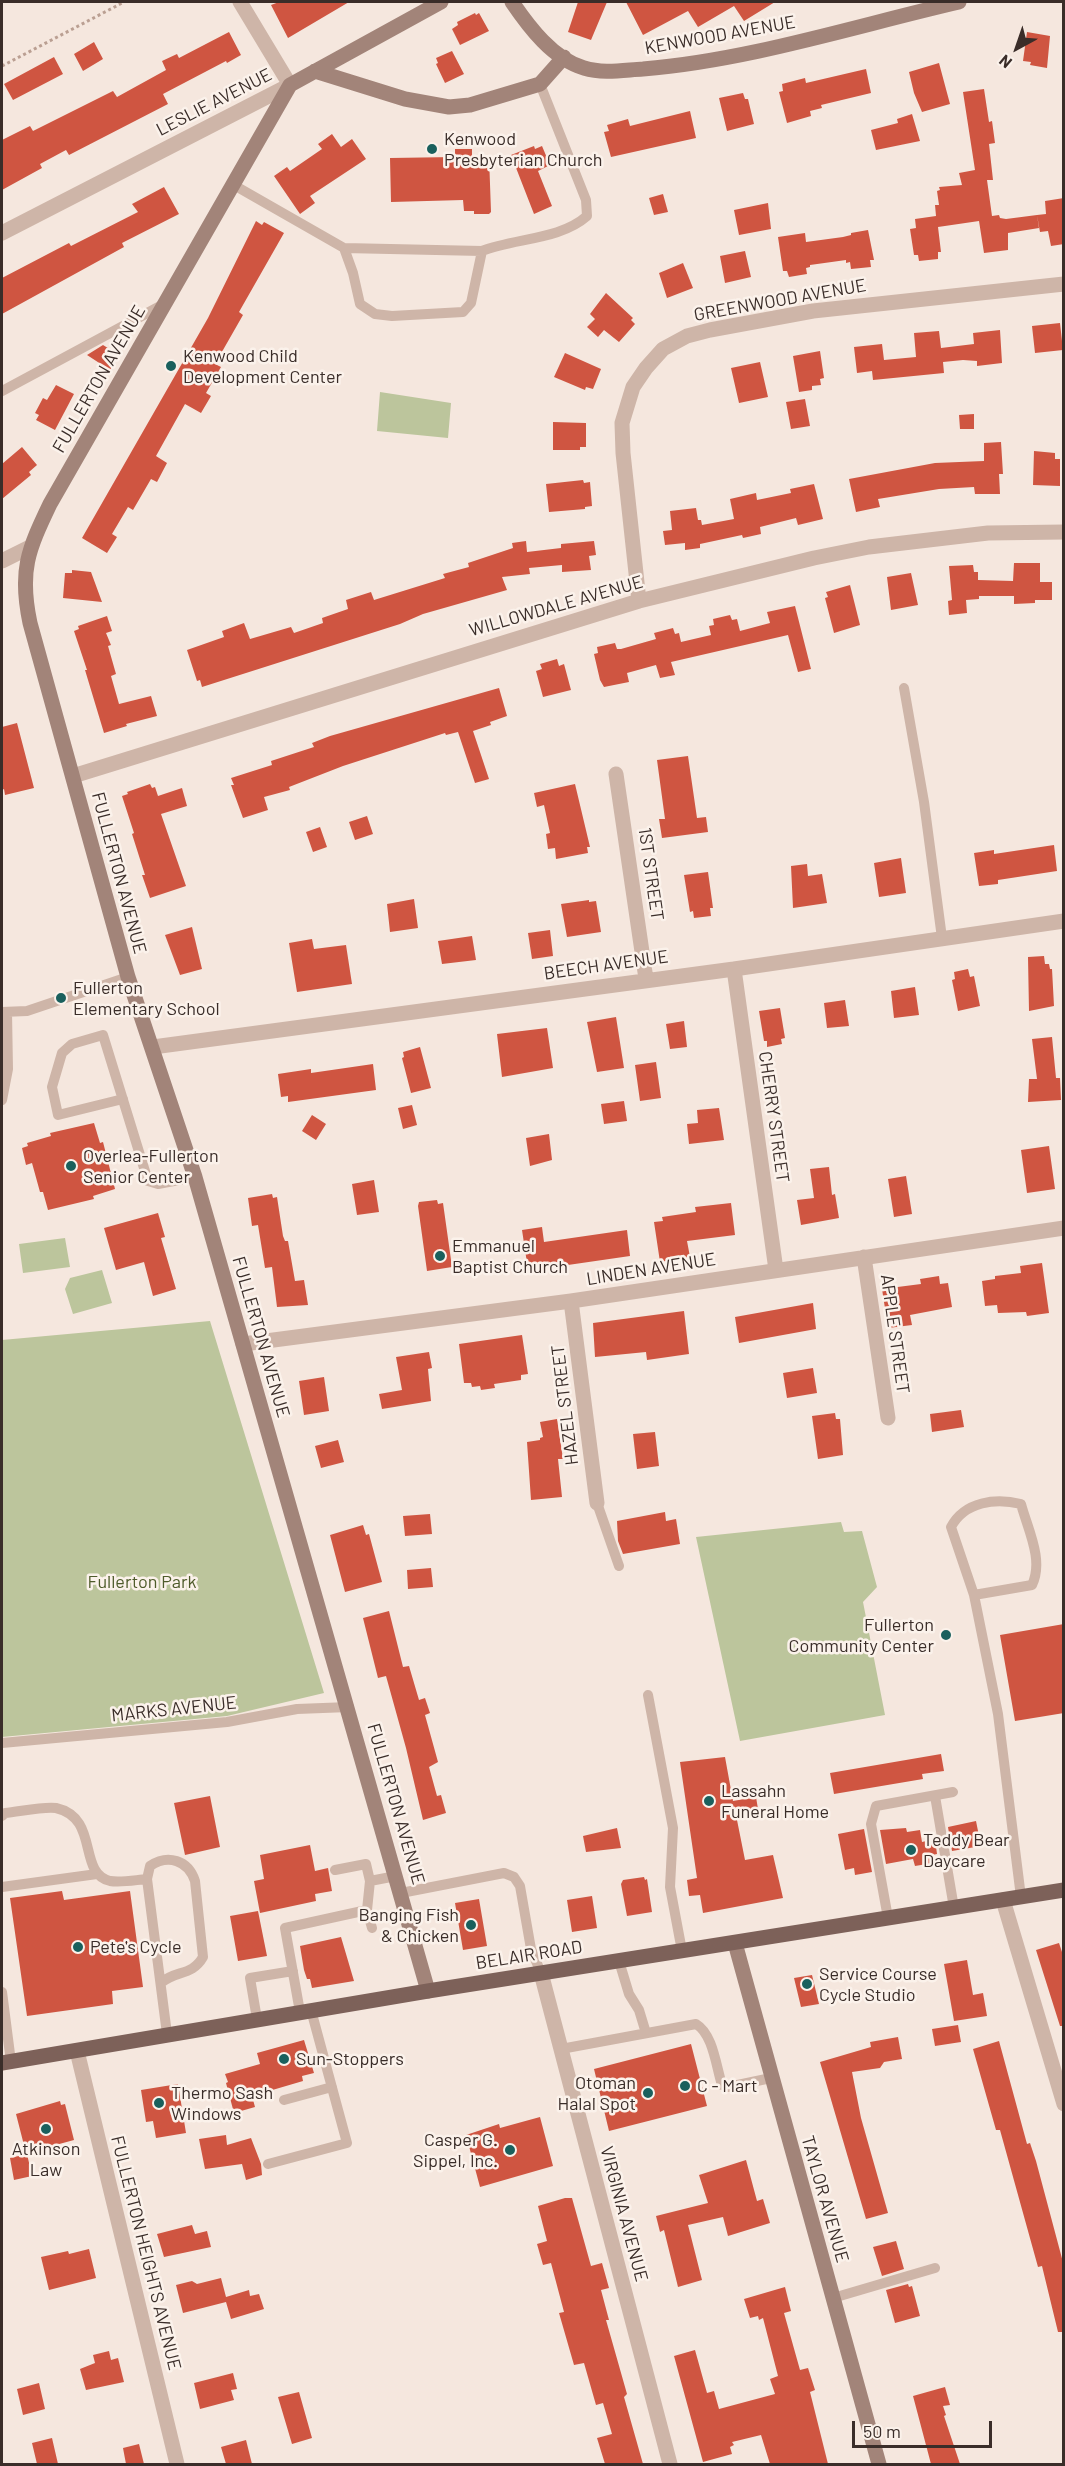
<!DOCTYPE html>
<style>
body{margin:0}
#map{position:relative;width:1065px;height:2466px;overflow:hidden;background:#f5e7de;font-family:Barlow,sans-serif}
canvas{display:block}
.frame{position:absolute;inset:0;border:3px solid #3a2d29;pointer-events:none}
.north{position:absolute;left:987px;top:18px;width:60px;height:60px;-webkit-text-stroke:4px #fbf2eb;paint-order:stroke;rotate:220deg;font-size:16px;font-weight:700;line-height:24px;text-align:center;color:#3a2d29}
.north::after{content:'';display:block;margin:auto;width:21px;height:27px;background:#3a2d29;clip-path:polygon(50% 0,100% 100%,50% 72%,0 100%)}
.scale{position:absolute;left:852px;top:2421px;width:140px;height:27px;box-sizing:border-box;border:3px solid #3a2d29;border-top:0;padding-left:8px;font-size:18px;line-height:21px;white-space:nowrap;color:#3a2d29;-webkit-text-stroke:4px #fbf2eb;paint-order:stroke}
</style>
<div id="map">
<canvas width="1065" height="2466"></canvas>
<div class="frame"></div>
<div class="north">N</div>
<div class="scale">50 m</div>
</div>
<script>
const c = document.querySelector('canvas').getContext('2d');
c.lineJoin = 'round';
function fill(path, color) { c.fillStyle = color; c.fill(path, 'evenodd'); }
function strokePath(path, color, width, dash) { c.strokeStyle = color; c.lineWidth = width; c.lineCap = dash ? 'butt' : 'round'; c.setLineDash(dash || []); c.stroke(path); }
function write(font, color, halo, rows, align = 'center') {
  c.font = font + ' Barlow,sans-serif'; c.lineWidth = 5; c.setLineDash([]); c.textBaseline = 'middle'; c.strokeStyle = halo; c.fillStyle = color; for (const [text, x, y, turn = 0] of rows) {
    c.save(); c.translate(x, y); c.rotate((+turn || 0) * Math.PI / 180); c.textAlign = isNaN(turn) ? turn : align; if (halo) c.strokeText(text, 0, 0); c.fillText(text, 0, 0); c.restore();
  }
}
const green = new Path2D(`
 M380,392L451,403L448,438L377,431Z
 M65,1238L70,1267L23,1273L19,1244Z
 M102,1270L112,1303L73,1314L65,1289L70,1278Z
 M210,1321L324,1693L227,1716L2,1737V1340Z
 M841,1522L844,1532L862,1531L877,1587L863,1602L885,1715L740,1741L696,1537Z`);
const building = new Path2D(`
 M279,2H349L288,38L271,5Z
 M578,2H607L591,40L568,32Z
 M626,2H775L744,21L734,6L698,27L688,11L643,35Z
 M475,13L476,15L479,13L489,31L460,45L452,29L458,25L457,22Z
 M229,32L241,55L227,63L226,61L163,94L168,104L69,155L66,150L40,164L42,168L2,190V140L30,126L33,131L113,91L117,97L166,70L162,61L177,54L179,58Z
 M1027,32L1050,36L1047,68L1030,65L1031,62L1023,61Z
 M94,42L103,59L83,71L74,54Z
 M452,51L464,74L445,83L436,64L438,63L436,58Z
 M54,57L63,74L13,100L4,84Z
 M939,63L950,104L922,112L914,93L909,72Z
 M866,69L871,93L821,105L822,108L810,111L811,116L787,123L779,92L783,91L782,84L805,78L806,83Z
 M984,89L989,122L992,121L995,143L989,144L993,180H987L992,216L999,215L1000,218L1006,219L1037,215L1039,228L1008,233V250L984,253L979,221L938,227L941,252H938V259L919,261L918,255H914L910,229L916,228L915,219L936,216L935,205H939L937,191L940,190L939,187L962,185L959,173L975,170L963,92Z
 M743,93L745,99H748L754,124L727,131L719,98Z
 M690,111L696,138L611,157L604,132L609,131L607,125L628,119L630,126Z
 M912,114L920,141L876,150L871,130L898,123L897,119Z
 M332,134L341,147L352,139L366,159L310,196L315,203L300,214L274,176L287,167L290,171L322,149L318,144Z
 M534,146L535,149L542,146L550,165L538,171L552,206L534,214L511,155Z
 M455,149H472V156H489L491,212L489,214H474V211H464L463,200L391,202L390,158L455,157Z
 M164,187L179,214L122,243L124,247L2,314V278L69,243L71,246L138,212L132,204Z
 M663,194L668,212L654,215L649,198Z
 M1064,198V244L1051,246L1048,231L1040,232L1037,215L1046,214L1045,201Z
 M768,203L771,229L739,235L734,210Z
 M256,221L262,225L264,222L284,233L239,312L243,315L215,364L221,367L206,393L211,396L201,413L185,404L156,456L167,463L157,482L151,479L133,510L128,507L112,534L117,537L107,553L82,538L208,318Z
 M868,230L874,260H870L871,267L851,269L850,262L846,263V260L810,265V267L806,268L807,274L789,277L787,271H783L778,237L805,233L806,242L843,237L851,235V233Z
 M745,251L751,277L725,283L720,256Z
 M683,263L693,288L667,298L659,273Z
 M606,293L633,318L631,320L635,324L619,342L604,330L598,337L587,327L595,319L590,314Z
 M1060,323L1063,350L1035,353L1032,326Z
 M1000,330L1002,363L977,366V361L963,360L943,362L944,373L873,380L872,371L857,373L854,347L882,344L884,360L916,357L914,333L939,331L941,348L974,344L973,333Z
 M103,345L119,355L110,370L87,355Z
 M820,351L824,378L820,379L821,385L812,386V390L799,392L793,356Z
 M565,353L601,369L593,389L586,387L585,390L554,377Z
 M760,362L768,397L739,403L731,368Z
 M56,385L74,394L55,430L36,420L39,415L35,413L43,398L47,400Z
 M805,399L810,426L791,429L786,402Z
 M974,414V429H960L959,415Z
 M553,422L586,423V447H580V450H553Z
 M1001,442L1003,474H999L1000,494H975L974,487L939,489L878,499L880,507L856,512L849,479L935,463L984,461V443Z
 M22,447L37,465L29,472L31,475L2,499V464Z
 M1034,451L1055,453V459H1060V486L1033,485Z
 M583,480L584,483L590,482L592,506L585,507V509L549,512L546,484Z
 M814,484L823,519L798,525L796,518L760,527L761,534L743,538L742,535L700,544V548L685,550V543L665,545L663,531L672,530L670,511L696,508L698,520H701L702,525L734,519L730,499L756,493L757,500L791,493L790,489Z
 M526,541L527,552L561,548V544L594,541L596,555L589,556L591,570L562,572V565L529,568L530,574L502,577L507,590L423,614L400,624L202,687L200,680L197,681L187,650L224,637L222,631L244,623L250,639L291,627L294,633L323,623L322,618L348,609L346,600L371,592L374,600L445,578L443,574L469,567L468,563L513,548L512,543Z
 M1014,563H1040V582H1052V600H1035V603L1014,604V596H979V599L966,600L967,613L949,615L948,601L952,600L949,566L973,565L974,572H978V580L1013,581Z
 M72,570L91,572L102,602L63,598L65,573H72Z
 M911,573L918,605L891,610L887,577Z
 M850,585L860,625L834,633L825,598L828,597L826,592Z
 M795,606L811,669L798,672L788,635L671,662L675,675L660,678L656,665L627,673L629,682L604,687L600,680L594,654L598,653L597,647L615,643L617,649H621L656,639L654,633L673,628L675,634L679,633L681,642L711,635L709,626L714,625L713,619L730,615L732,620L737,619L740,631L770,623L767,612Z
 M107,616L112,631L106,633L111,645L108,646L116,674L111,676L119,704L151,696L157,716L126,724L127,726L104,733L85,670H87L74,631L79,629L78,626Z
 M557,659L559,666L564,664L571,690L543,697L536,671L542,669L540,664Z
 M499,688L507,716L490,722L491,725L473,731L489,779L475,783L458,732L446,735L445,733L343,766L289,787L290,790L264,797L268,810L243,818L231,785H234L231,778L272,765L271,761L314,747L312,743L330,736Z
 M17,723L34,788L5,795L4,789L2,790V727Z
 M688,756L697,818L706,817L708,832L662,838L659,819H665L657,760Z
 M150,784L152,788L155,787L158,796L182,788L187,806L161,814L186,886L150,898L142,875H145L132,834L134,833L122,796L128,794L127,792Z
 M575,784L590,847H587L588,853L556,859L555,848L548,849L546,834L550,833L544,805L537,807L534,793Z
 M367,816L373,834L355,840L349,822Z
 M320,827L327,847L313,852L306,832Z
 M1054,845L1057,871L998,880V884L979,886L974,853L994,850V854Z
 M901,858L906,893L879,897L874,863Z
 M807,864L808,876L822,874L827,903L793,908L791,866Z
 M708,872L713,908H710L711,916L694,918L693,911L690,912L684,875Z
 M414,899L418,928L390,932L387,904Z
 M589,900V902L596,901L601,932L567,937L561,904Z
 M192,927L202,969L180,975L165,935Z
 M550,930L553,956L532,959L528,933Z
 M472,936L476,960L442,964L438,941Z
 M312,939L314,949L346,945L352,984L297,992L289,943Z
 M1044,956L1045,964H1049L1050,969H1052L1054,1006L1029,1011L1028,957Z
 M968,969L970,977L974,976L980,1006L958,1011L952,980L955,979L954,972Z
 M915,987L919,1015L894,1018L891,991Z
 M845,1000L849,1026L827,1028L824,1003Z
 M780,1008L785,1038L781,1039L782,1044L767,1047V1041H764L759,1011Z
 M616,1017L624,1068L597,1072L587,1022Z
 M684,1021L687,1047L670,1049L666,1024Z
 M547,1028L553,1068L502,1077L497,1034Z
 M1052,1037L1056,1078H1060L1061,1100L1028,1102L1029,1079H1037L1032,1039Z
 M420,1047L431,1088L411,1093L402,1058L404,1057L403,1052Z
 M656,1062L661,1098L640,1101L635,1065Z
 M373,1064L376,1090L288,1102V1096L281,1097L278,1074L311,1069V1073Z
 M624,1101L627,1121L604,1124L601,1104Z
 M412,1105L417,1125L403,1129L398,1108Z
 M719,1108L724,1140L689,1144L687,1124L698,1123L697,1110Z
 M312,1115L326,1124L316,1140L302,1131Z
 M94,1123L100,1143L103,1142L115,1189L93,1196L94,1199L48,1210L43,1192H40L32,1163L26,1165L22,1148L28,1146L27,1143L51,1136L50,1133Z
 M549,1134L552,1160L530,1166L526,1138Z
 M1049,1146L1055,1189L1027,1193L1021,1150Z
 M829,1167L832,1195L835,1194L839,1218L801,1225L797,1200L814,1198L810,1169Z
 M906,1176L912,1214L894,1217L888,1179Z
 M374,1180L379,1212L357,1215L352,1184Z
 M272,1194L273,1198L277,1197L283,1236L285,1241H288L295,1281L304,1280L308,1305L277,1307L272,1267L265,1268L258,1225L252,1226L248,1198Z
 M437,1200L438,1204L443,1203L452,1267L427,1271L418,1206L419,1202Z
 M731,1203L735,1235L687,1241L690,1257L660,1262L654,1222L663,1221L662,1217L696,1212L695,1207Z
 M158,1213L165,1237L161,1238L176,1289L153,1296L144,1262L116,1270L104,1228Z
 M542,1227L544,1242L627,1230L630,1256L561,1266L560,1262L529,1267V1262L527,1263L522,1230Z
 M1042,1263L1049,1313L1027,1316L1026,1312L998,1313L997,1305L985,1306L982,1281L995,1279V1276L1021,1273L1020,1266Z
 M939,1276L940,1284L948,1283L952,1307L910,1315L912,1325L888,1328L882,1289L921,1284L920,1279Z
 M813,1303L816,1329L739,1343L735,1317Z
 M684,1311L689,1354L647,1360L646,1352L595,1357L593,1323Z
 M522,1335L528,1374L521,1375V1380L494,1384L495,1388L481,1390L480,1386L472,1387L471,1383H464L459,1344Z
 M429,1352L432,1368L428,1369L431,1401L382,1409L379,1394L402,1390L396,1357Z
 M813,1368L817,1393L787,1398L783,1373Z
 M324,1377L329,1411L304,1415L299,1381Z
 M961,1410L964,1427L932,1432L930,1414Z
 M835,1413L836,1419H840L843,1455L818,1459L812,1416Z
 M557,1419L563,1459H558L562,1497L531,1500L527,1442L540,1440V1438L543,1437L540,1422Z
 M655,1432L659,1466L637,1469L633,1434Z
 M338,1440L344,1462L321,1468L315,1446Z
 M665,1512L666,1521L676,1519L680,1544L623,1554L618,1541L617,1521Z
 M430,1514L432,1534L405,1536L403,1516Z
 M363,1525L366,1535L369,1534L382,1582L345,1592L330,1535Z
 M431,1568L433,1587L408,1589L407,1570Z
 M389,1611L403,1667L409,1666L419,1700L425,1698L430,1713L425,1715L438,1762L429,1767L437,1796L441,1795L446,1813L423,1820L406,1748L386,1676L378,1678L363,1618Z
 M1064,1624V1713L1015,1721L1000,1635Z
 M941,1754L944,1771L922,1774L923,1779L834,1794L830,1773Z
 M725,1757L733,1801L756,1797L759,1815L737,1820L745,1860L773,1855L783,1898L703,1913L700,1895L689,1896L687,1880L697,1878L680,1762Z
 M210,1796L220,1847L185,1855L174,1803Z
 M976,1821L981,1846L952,1851L948,1827Z
 M617,1828L621,1848L586,1852L583,1836Z
 M906,1828L907,1832L920,1830L922,1842L935,1839L937,1854L932,1855L933,1863L915,1866L913,1859L886,1864L880,1830Z
 M864,1829L872,1872L855,1875L854,1868L845,1870L838,1834Z
 M310,1845L315,1871L328,1868L332,1891L315,1894L316,1901L260,1913L254,1881L264,1879L260,1855Z
 M644,1877L645,1880L647,1879L652,1912L627,1916L621,1884L623,1880Z
 M62,1891L64,1900L130,1891L143,1987L112,1991L113,2004L27,2016L10,1898Z
 M592,1896L597,1928L572,1932L567,1900Z
 M479,1899L487,1946L463,1950L455,1903Z
 M258,1911L267,1956L238,1961L230,1916Z
 M341,1937L354,1981L312,1988L310,1979H307L304,1970L300,1946Z
 M1059,1943L1064,1958V2026H1060L1036,1950Z
 M967,1960L973,1995L983,1993L987,2016L954,2021L944,1964Z
 M812,1975L819,2004L801,2007L794,1978Z
 M958,2025L961,2042L935,2046L932,2029Z
 M898,2037L902,2059L884,2062L880,2068L852,2072L861,2118L888,2213L866,2219L820,2062L871,2047L870,2042Z
 M304,2040L314,2073L302,2076L303,2081L252,2096L255,2107L234,2113L226,2083L228,2082L225,2074L260,2064L257,2053Z
 M999,2041L1027,2144L1030,2143L1036,2161L1064,2266V2332H1058L1042,2266L1038,2267L1000,2130H996L973,2049Z
 M691,2044L707,2106L609,2131L594,2069Z
 M178,2084L186,2133L156,2138L153,2121L146,2122L141,2090Z
 M60,2101L61,2105L65,2104L74,2140L26,2153L16,2114Z
 M540,2117L553,2166L480,2187L466,2135L499,2124L500,2128Z
 M226,2135L227,2145L251,2138L261,2164L262,2175L246,2180L242,2164L205,2169L199,2139Z
 M27,2154L32,2176L14,2180L10,2158Z
 M746,2160L757,2201L763,2199L770,2223L728,2236L723,2217L688,2225L702,2280L678,2287L664,2230L660,2232L656,2216L708,2203L699,2175Z
 M565,2198H572L591,2266L602,2263L609,2288L601,2290L609,2320H606L627,2394L624,2397L643,2464H605L597,2438L612,2434L603,2403L596,2405L584,2363L574,2365L559,2313L564,2312L551,2263L543,2265L537,2244L547,2241L538,2206Z
 M192,2225L195,2234L207,2231L211,2247L164,2257L157,2234Z
 M896,2241L904,2269L882,2276L873,2247Z
 M89,2249L96,2278L49,2290L41,2257L68,2251L69,2254Z
 M221,2278L226,2297L249,2290L250,2296L259,2294L264,2309L231,2319L226,2302L183,2313L176,2285L192,2281L197,2284Z
 M908,2284L909,2287L912,2286L920,2316L895,2323L886,2290Z
 M785,2287L791,2311L784,2313L800,2370L808,2368L815,2390L810,2392L828,2464H770L761,2435L732,2442L734,2445L730,2447L732,2454L703,2462L674,2356L695,2350L707,2393L714,2391L719,2409L775,2394L770,2379L778,2376L763,2318L759,2320L758,2316L750,2318L744,2299Z
 M109,2351L111,2360L118,2358L124,2382L86,2390L80,2369L95,2363L93,2355Z
 M233,2373L237,2389L231,2390L234,2400L200,2409L194,2383Z
 M39,2383L45,2409L23,2415L17,2389Z
 M945,2387L950,2405L943,2406L946,2415L944,2416L960,2464H931L913,2396Z
 M299,2392L312,2438L292,2444L278,2397Z
 M52,2438L58,2464H37L32,2443Z
 M246,2440L252,2464H226L221,2447Z
 M139,2444L144,2464H126L123,2448Z`);
const path = new Path2D(`
 M2,66L124,2`);
const lane = new Path2D(`
 M232,184L344,248L482,251C515,238 560,240 587,216L586,200L540,84
 M344,248L353,273L360,304L375,314L392,316L463,312L471,303L482,251
 M2,391L164,304
 M904,688L924,802L942,938
 M2,1012L27,1011L128,977
 M123,1099L58,1115L52,1087L62,1053L72,1044L103,1035L148,1181L158,1184L195,1177
 M2,1100L8,1069L7,1012
 M597,1503L619,1566
 M974,1595L951,1527C965,1501 996,1498 1021,1504C1028,1530 1044,1560 1032,1585L974,1595L998,1714L1021,1897
 M648,1695L673,1828L670,1887L682,1951
 M2,1743L227,1722L297,1709L349,1707
 M935,1796L954,1908
 M2,1816L5,1813C18,1812 44,1806 56,1808C100,1818 77,1873 110,1881C121,1883 135,1880 147,1879
 M335,1870L366,1864L370,1881L367,1910
 M370,1881L396,1876
 M2,1887L97,1874
 M401,1893L504,1873L514,1877L520,1886L531,1949L541,1973
 M888,1918L871,1824L876,1806L953,1792
 M619,1961L629,1994L639,2010L646,2033
 M162,1982C177,1970 192,1976 203,1957L195,1881C188,1860 168,1854 150,1866L147,1879L167,2034
 M2,1992L11,2062
 M300,2012L285,1928L367,1910L372,1928
 M257,2019L250,1978L293,1971
 M561,2049L696,2024C713,2034 716,2066 722,2085L728,2087L771,2078
 M284,2100L332,2087
 M268,2164L347,2143L311,2010
 M833,2298L935,2268`);
const street = new Path2D(`
 M2,233L290,85L240,2
 M2,561L30,547
 M639,601L623,453L622,423L633,387L646,368L663,349L687,336L710,330L813,311L1064,284
 M616,774L646,979
 M73,776L639,601L814,558L869,547L988,533L1064,532
 M734,969L776,1270
 M153,1047L734,969L1064,921
 M864,1257L888,1418
 M571,1301L597,1503
 M243,1344L571,1301L1064,1228
 M1003,1900L1064,2104
 M541,1973L670,2464
 M77,2051L177,2464`);
const secondary = new Path2D(`
 M512,2C529,27 553,59 584,68C603,74 624,70 643,69C750,60 855,26 959,2
 M315,71L405,99L449,107L470,105L540,84L564,57
 M735,1943L879,2464
 M428,1991L195,1177L128,977L30,623C19,571 28,550 50,504L290,85L441,2`);
const primary = new Path2D(`
 M2,2063L428,1991L1064,1890`);
const markers = [
 [432,149,6,"#1a605d"],
 [171,366,6,"#1a605d"],
 [61,998,6,"#1a605d"],
 [71,1166,6,"#1a605d"],
 [440,1256,6,"#1a605d"],
 [946,1635,6,"#1a605d"],
 [709,1801,6,"#1a605d"],
 [911,1850,6,"#1a605d"],
 [471,1925,6,"#1a605d"],
 [78,1947,6,"#1a605d"],
 [807,1984,6,"#1a605d"],
 [284,2059,6,"#1a605d"],
 [685,2086,6,"#1a605d"],
 [648,2093,6,"#1a605d"],
 [159,2103,6,"#1a605d"],
 [46,2129,6,"#1a605d"],
 [510,2150,6,"#1a605d"]
];
const streetNames = [
 ["KENWOOD AVENUE",720,35,-10],
 ["LESLIE AVENUE",214,102,-27],
 ["GREENWOOD AVENUE",780,300,-10],
 ["FULLERTON AVENUE",99,379,-60],
 ["WILLOWDALE AVENUE",556,606,-16],
 ["FULLERTON AVENUE",119,873,75],
 ["1ST STREET",651,874,82],
 ["BEECH AVENUE",606,965,-8],
 ["CHERRY STREET",774,1117,82],
 ["LINDEN AVENUE",651,1269,-9],
 ["APPLE STREET",895,1334,82],
 ["FULLERTON AVENUE",261,1337,74],
 ["HAZEL STREET",565,1405,-97],
 ["MARKS AVENUE",174,1709,-6],
 ["FULLERTON AVENUE",396,1804,74],
 ["BELAIR ROAD",529,1955,-9],
 ["TAYLOR AVENUE",825,2199,74],
 ["VIRGINIA AVENUE",624,2214,75],
 ["FULLERTON HEIGHTS AVENUE",146,2253,76]
];
const poiNames = [
 ["Kenwood",444,139],
 ["Presbyterian Church",444,160],
 ["Kenwood Child",183,356],
 ["Development Center",183,377],
 ["Fullerton",73,988],
 ["Elementary School",73,1009],
 ["Overlea-Fullerton",83,1156],
 ["Senior Center",83,1177],
 ["Emmanuel",452,1246],
 ["Baptist Church",452,1267],
 ["Fullerton",934,1625,"right"],
 ["Community Center",934,1646,"right"],
 ["Lassahn",721,1791],
 ["Funeral Home",721,1812],
 ["Teddy Bear",923,1840],
 ["Daycare",923,1861],
 ["Banging Fish",459,1915,"right"],
 ["& Chicken",459,1936,"right"],
 ["Pete's Cycle",90,1947],
 ["Service Course",819,1974],
 ["Cycle Studio",819,1995],
 ["Sun-Stoppers",296,2059],
 ["Otoman",636,2083,"right"],
 ["Halal Spot",636,2104,"right"],
 ["C - Mart",697,2086],
 ["Thermo Sash",171,2093],
 ["Windows",171,2114],
 ["Casper G.",498,2140,"right"],
 ["Sippel, Inc.",498,2161,"right"],
 ["Atkinson",46,2149,"center"],
 ["Law",46,2170,"center"]
];
const parkNames = [
 ["Fullerton Park",142,1582]
];
fill(green, '#bcc59c');
fill(building, '#cf5541');
strokePath(path, '#ba9f92', 3, [3, 3]);
strokePath(lane, '#ceb5a8', 10);
strokePath(street, '#ceb5a8', 15);
strokePath(secondary, '#a28479', 15);
strokePath(primary, '#7d6159', 15);
for (const [x, y, r, color] of markers) { const dot = new Path2D(); dot.arc(x, y, r, 0, 2 * Math.PI); c.fillStyle = color; c.fill(dot); strokePath(dot, '#fbf2eb', 2); }
write('18px', '#3a2d29', '#fbf2eb', streetNames);
write('18px', '#3a2d29', '#fbf2eb', poiNames, 'left');
write('18px', '#4e5b2a', '#fbf2eb', parkNames);
</script>
